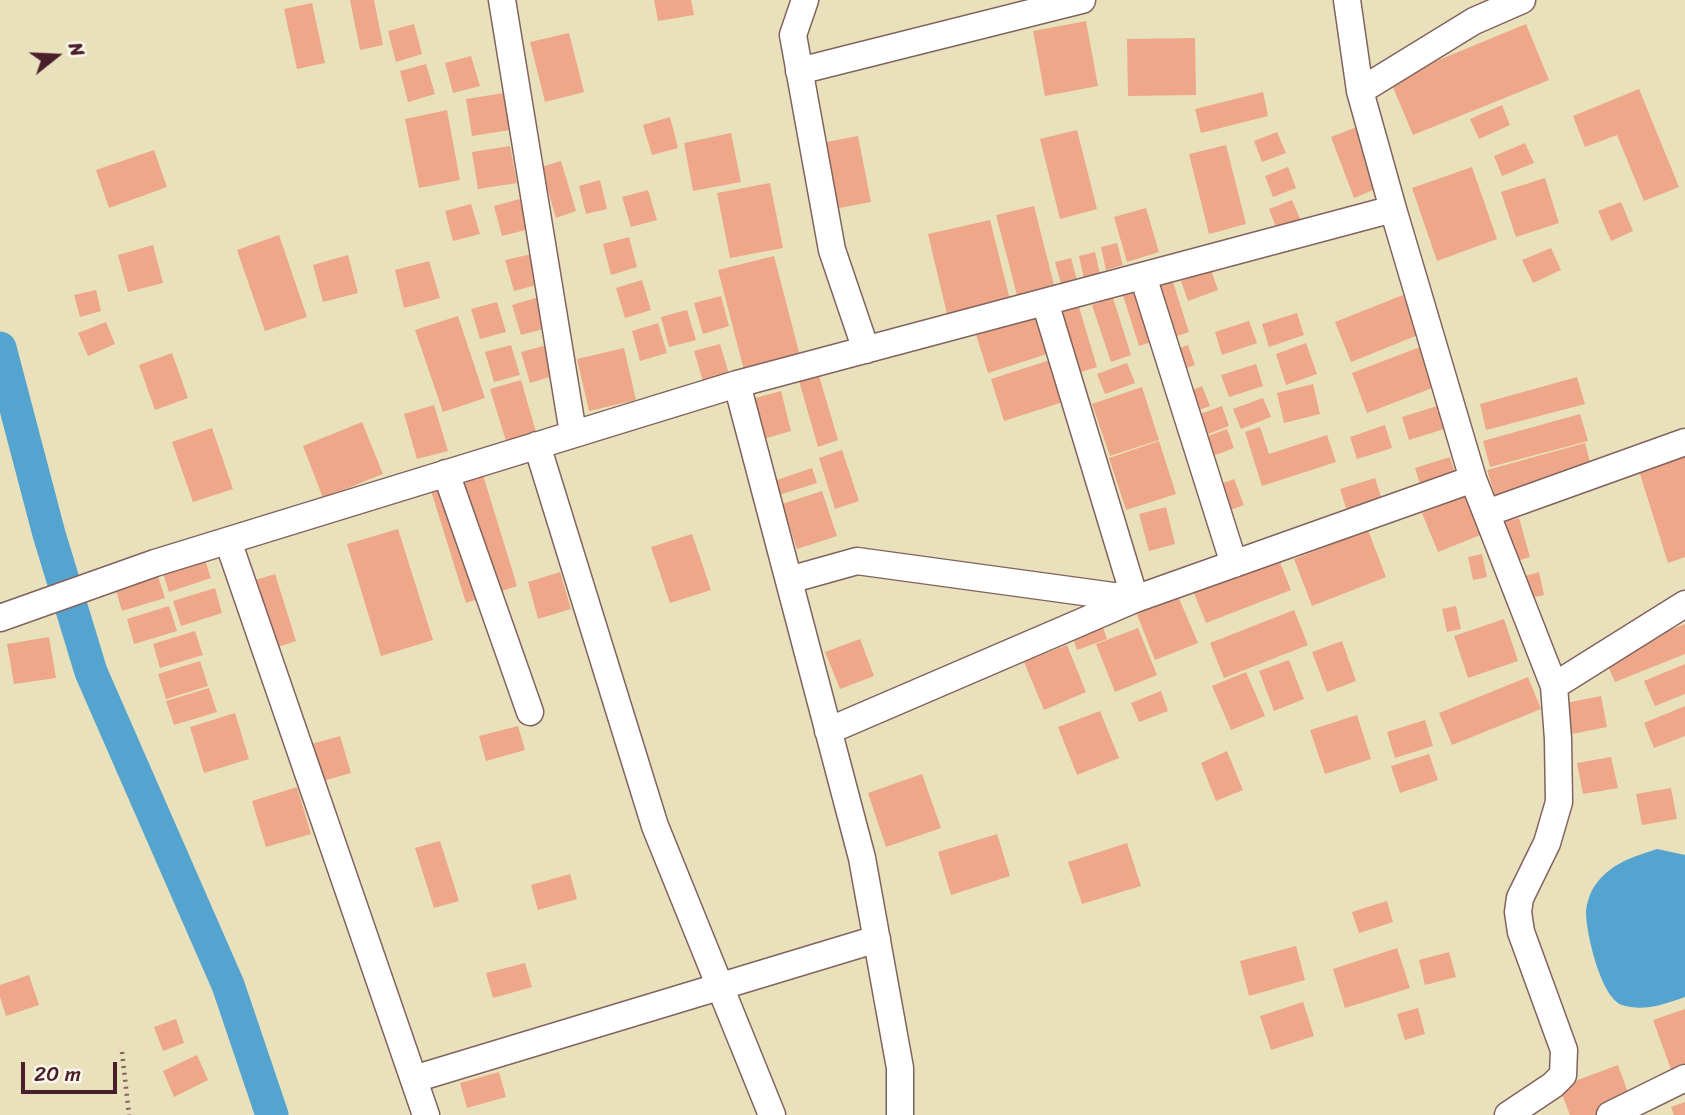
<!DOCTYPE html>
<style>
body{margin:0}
#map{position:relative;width:1685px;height:1115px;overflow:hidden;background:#e9e0bc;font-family:Sriracha,sans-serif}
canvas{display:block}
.north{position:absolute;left:21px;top:21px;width:70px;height:70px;-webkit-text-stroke:5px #fbf7ec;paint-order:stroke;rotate:72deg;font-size:19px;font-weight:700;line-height:28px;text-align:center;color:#4a1f2b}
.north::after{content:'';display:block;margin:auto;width:24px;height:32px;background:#4a1f2b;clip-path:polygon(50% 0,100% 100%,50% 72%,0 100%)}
.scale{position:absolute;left:21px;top:1062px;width:96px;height:32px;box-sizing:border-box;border:4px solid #4a1f2b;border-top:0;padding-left:9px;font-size:21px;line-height:24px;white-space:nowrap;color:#4a1f2b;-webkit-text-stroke:5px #fbf7ec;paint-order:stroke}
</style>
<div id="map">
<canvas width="1685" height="1115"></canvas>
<div class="north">N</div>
<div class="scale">20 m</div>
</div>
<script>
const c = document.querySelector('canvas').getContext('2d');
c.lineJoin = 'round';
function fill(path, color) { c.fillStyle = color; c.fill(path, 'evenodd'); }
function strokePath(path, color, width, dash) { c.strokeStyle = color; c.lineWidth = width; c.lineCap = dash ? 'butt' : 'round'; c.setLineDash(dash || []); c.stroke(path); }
const water = new Path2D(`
 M1657,849L1685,855V997C1665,1004 1644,1012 1622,1005C1601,998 1586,933 1586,912C1586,906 1590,892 1594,887C1610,863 1633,857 1657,849Z`);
const canal = new Path2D(`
 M0,348L49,534L91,672L228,985L272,1115`);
const building = new Path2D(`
 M350,0H374L383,45L360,50Z
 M654,0H691L694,15L658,21Z
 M312,3L325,63L297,69L284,9Z
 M1086,21L1098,86L1045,96L1033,31Z
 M414,24L422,54L396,62L388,31Z
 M1526,24L1549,80L1413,135L1390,80Z
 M569,33L584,92L545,102L530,42Z
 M1195,38L1196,95L1128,96L1127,39Z
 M471,56L480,86L453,93L445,63Z
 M426,64L435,94L408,102L400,71Z
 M1639,89L1679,187L1644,201L1617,135L1585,147L1573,116Z
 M1263,92L1268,116L1201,133L1195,109Z
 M504,93L510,130L472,136L466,99Z
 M1502,105L1510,125L1479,139L1470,119Z
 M447,110L460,180L419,188L405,119Z
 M670,117L678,148L652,155L643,125Z
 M1362,125L1385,185L1354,198L1331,137Z
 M1077,130L1097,209L1060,219L1040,139Z
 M1277,132L1286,153L1262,162L1254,141Z
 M731,133L741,182L693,191L684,143Z
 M858,136L871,202L818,212L806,146Z
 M1525,143L1534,163L1502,176L1494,156Z
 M1226,145L1246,224L1209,234L1189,154Z
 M510,146L517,183L478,189L472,152Z
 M154,150L167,187L109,208L96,170Z
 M561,161L576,211L556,218L541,167Z
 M1288,167L1296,188L1273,197L1265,176Z
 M1472,167L1497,239L1437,261L1412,188Z
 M1545,178L1559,223L1516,237L1501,192Z
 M600,180L607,209L586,214L579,186Z
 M770,183L783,248L730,258L717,193Z
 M648,190L657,220L631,227L622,197Z
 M520,199L529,229L502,236L494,206Z
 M1292,200L1301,221L1277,230L1269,209Z
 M1621,202L1633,231L1611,241L1598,211Z
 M471,204L480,234L453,241L445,211Z
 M1034,206L1054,285L1017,295L996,215Z
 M1146,208L1159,252L1127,262L1114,217Z
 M990,220L1010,300L947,314L928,234Z
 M279,235L307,317L265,331L237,250Z
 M629,237L637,267L611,275L603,244Z
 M1117,243L1123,265L1106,270L1101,247Z
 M153,245L163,283L128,292L118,255Z
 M1551,248L1561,270L1533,283L1522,260Z
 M1095,252L1100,274L1084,279L1079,256Z
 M532,254L540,284L514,291L505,260Z
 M348,255L358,293L323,302L313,265Z
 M774,256L800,356L744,370L718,270Z
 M1071,258L1077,280L1061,284L1055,262Z
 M429,261L440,298L404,308L395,270Z
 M1211,270L1218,290L1188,301L1181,281Z
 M1171,276L1189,332L1168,339L1150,282Z
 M642,280L651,310L625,318L616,288Z
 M1142,282L1160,339L1139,346L1121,289Z
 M96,290L101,311L80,317L74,295Z
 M1403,295L1418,335L1351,362L1335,322Z
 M721,296L729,326L703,334L694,303Z
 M539,297L547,328L521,335L512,305Z
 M1113,298L1131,355L1111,362L1092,305Z
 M497,302L506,332L480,339L471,309Z
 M1078,304L1097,367L1075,374L1056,310Z
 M687,310L696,340L669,347L661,317Z
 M1033,312L1047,354L988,373L975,331Z
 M1297,313L1304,335L1269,347L1262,324Z
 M458,316L485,398L443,412L415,330Z
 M1249,321L1257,343L1222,355L1215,332Z
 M106,322L115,344L88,356L78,333Z
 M658,323L667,353L640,361L632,331Z
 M1306,343L1317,374L1286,385L1276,354Z
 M720,344L729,374L703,381L694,351Z
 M511,345L520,375L494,382L485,352Z
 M547,345L556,375L530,383L521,352Z
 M1188,345L1195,365L1165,376L1158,356Z
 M1420,347L1435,387L1367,413L1352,373Z
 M624,348L636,400L589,411L577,359Z
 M172,353L188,398L155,410L139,365Z
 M1050,360L1063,402L1004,421L991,379Z
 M1127,363L1135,383L1105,394L1097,374Z
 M1256,364L1263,386L1229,397L1221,375Z
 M817,369L838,440L818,447L797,374Z
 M1577,377L1585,404L1486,430L1480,404Z
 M521,380L536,432L506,441L490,389Z
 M1313,384L1320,414L1284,423L1277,393Z
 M1202,386L1210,406L1180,417L1173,398Z
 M1142,387L1159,440L1110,456L1092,404Z
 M781,391L791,431L763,439L752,399Z
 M1263,398L1271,417L1241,429L1233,409Z
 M434,405L448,451L417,459L404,414Z
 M1222,406L1229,426L1200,437L1192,417Z
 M1437,406L1444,429L1409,440L1402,417Z
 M1580,414L1588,441L1490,467L1483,441Z
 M362,422L383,474L323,498L303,446Z
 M1385,425L1392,448L1357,459L1350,437Z
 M1260,427L1269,454L1327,435L1336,462L1262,486L1245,432Z
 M212,428L233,489L193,502L172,442Z
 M1227,429L1234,448L1205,459L1197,440Z
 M1159,441L1176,494L1126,510L1109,458Z
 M1585,443L1592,470L1495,496L1487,470Z
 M842,450L859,501L835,509L819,458Z
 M1450,457L1457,479L1422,491L1415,468Z
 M1685,457V557L1668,563L1639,471Z
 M812,468L817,483L779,495L774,481Z
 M483,475L517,586L466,603L431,491Z
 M1375,478L1382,500L1347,511L1340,489Z
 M1234,479L1244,505L1209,518L1199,492Z
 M822,491L837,536L797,549L782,504Z
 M1468,495L1483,534L1438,552L1422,513Z
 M1166,507L1175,544L1149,551L1139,514Z
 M1519,518L1530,557L1517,561L1504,522Z
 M398,529L433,640L381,656L347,544Z
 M1368,530L1386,577L1312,606L1294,559Z
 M692,534L711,590L670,603L651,547Z
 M203,554L211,578L169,592L161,567Z
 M1482,554L1487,577L1473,580L1468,557Z
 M1277,555L1291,590L1206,623L1192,588Z
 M560,572L571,609L538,619L528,582Z
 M1539,572L1544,595L1530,598L1525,576Z
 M157,573L165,598L122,611L115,587Z
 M275,574L296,641L259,653L239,585Z
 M215,588L222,613L181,626L173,601Z
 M1178,596L1198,643L1155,660L1136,612Z
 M169,606L177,631L134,644L127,619Z
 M1456,606L1461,629L1447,632L1442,609Z
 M1294,610L1308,645L1224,678L1210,643Z
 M1100,619L1107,639L1077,650L1070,630Z
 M1504,619L1518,661L1468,678L1454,636Z
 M1685,624V654L1615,682L1604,657Z
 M1138,628L1157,675L1115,692L1096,644Z
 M195,631L203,655L160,668L153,644Z
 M49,637L56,678L14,684L7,644Z
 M860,639L874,676L840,689L825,652Z
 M1342,641L1356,681L1327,692L1312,652Z
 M1067,645L1086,692L1044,710L1024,662Z
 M1289,660L1304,699L1274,711L1259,671Z
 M200,661L208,686L166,699L158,674Z
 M1685,664V694L1655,706L1644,681Z
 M1246,672L1265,716L1231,730L1212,686Z
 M1528,677L1541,709L1452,745L1439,713Z
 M209,688L217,712L174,725L166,701Z
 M1161,691L1168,711L1139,722L1131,703Z
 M1601,696L1607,727L1572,734L1566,703Z
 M1685,706V736L1654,748L1644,723Z
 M1100,711L1119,758L1077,775L1058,727Z
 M235,713L249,759L204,773L190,727Z
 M1357,715L1371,759L1325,774L1310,730Z
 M1425,720L1433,746L1395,758L1387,732Z
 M518,726L525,750L486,761L479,736Z
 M340,736L351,773L319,782L308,745Z
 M1227,751L1243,790L1216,801L1201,763Z
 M1429,754L1438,780L1400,793L1391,766Z
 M1611,757L1618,788L1583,794L1577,763Z
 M922,774L941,828L886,847L868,793Z
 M297,787L311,834L266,847L252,801Z
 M1671,788L1677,819L1642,825L1636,794Z
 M997,834L1010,876L951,895L938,852Z
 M440,841L459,901L434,908L415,848Z
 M1127,843L1141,886L1082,904L1068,862Z
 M570,874L577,899L538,910L531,885Z
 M1387,901L1393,922L1359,933L1352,912Z
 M1296,946L1305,980L1249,996L1240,961Z
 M1397,948L1410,988L1345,1008L1333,969Z
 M1449,952L1456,977L1425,985L1419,960Z
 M525,963L532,987L493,998L486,973Z
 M29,975L39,1005L6,1016L0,997V985Z
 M1303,1002L1314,1036L1271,1050L1260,1016Z
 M1418,1008L1425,1034L1405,1040L1397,1014Z
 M1685,1009V1092L1680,1094L1653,1020Z
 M176,1019L184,1043L163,1051L154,1027Z
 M197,1055L208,1080L174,1097L163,1071Z
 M1618,1065L1635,1112L1627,1115H1570L1559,1087Z
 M499,1072L506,1097L467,1108L460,1083Z
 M1685,1102V1115H1674L1671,1107Z`);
const path = new Path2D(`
 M122,1052L129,1115`);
const street = new Path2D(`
 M502,0L573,433
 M805,0L793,35L832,250L866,350
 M1347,0L1360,91L1393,209
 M799,71L1082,0
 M1360,91L1474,21L1522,0
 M1143,276L1234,564
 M737,384L862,858L900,1068V1115
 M537,445L655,826L772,1115
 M446,473L530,712
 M1487,513L1685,442
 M228,541L426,1115
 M789,580L857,561L1135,599L1473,479
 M0,618L155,563L737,384L1393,209L1473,479L1554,686L1558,739L1559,802L1547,843L1520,898L1518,912L1521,932L1564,1050L1563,1075L1553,1085L1508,1115
 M1554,686L1685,604
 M828,731L1135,599L1045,302
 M414,1079L877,939
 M1610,1115L1685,1078`);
fill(water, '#55a4cf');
strokePath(canal, '#55a4cf', 33);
fill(building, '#eea889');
strokePath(street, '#82635e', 29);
strokePath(path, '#82635e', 4.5, [2, 5]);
strokePath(street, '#fff', 26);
</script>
